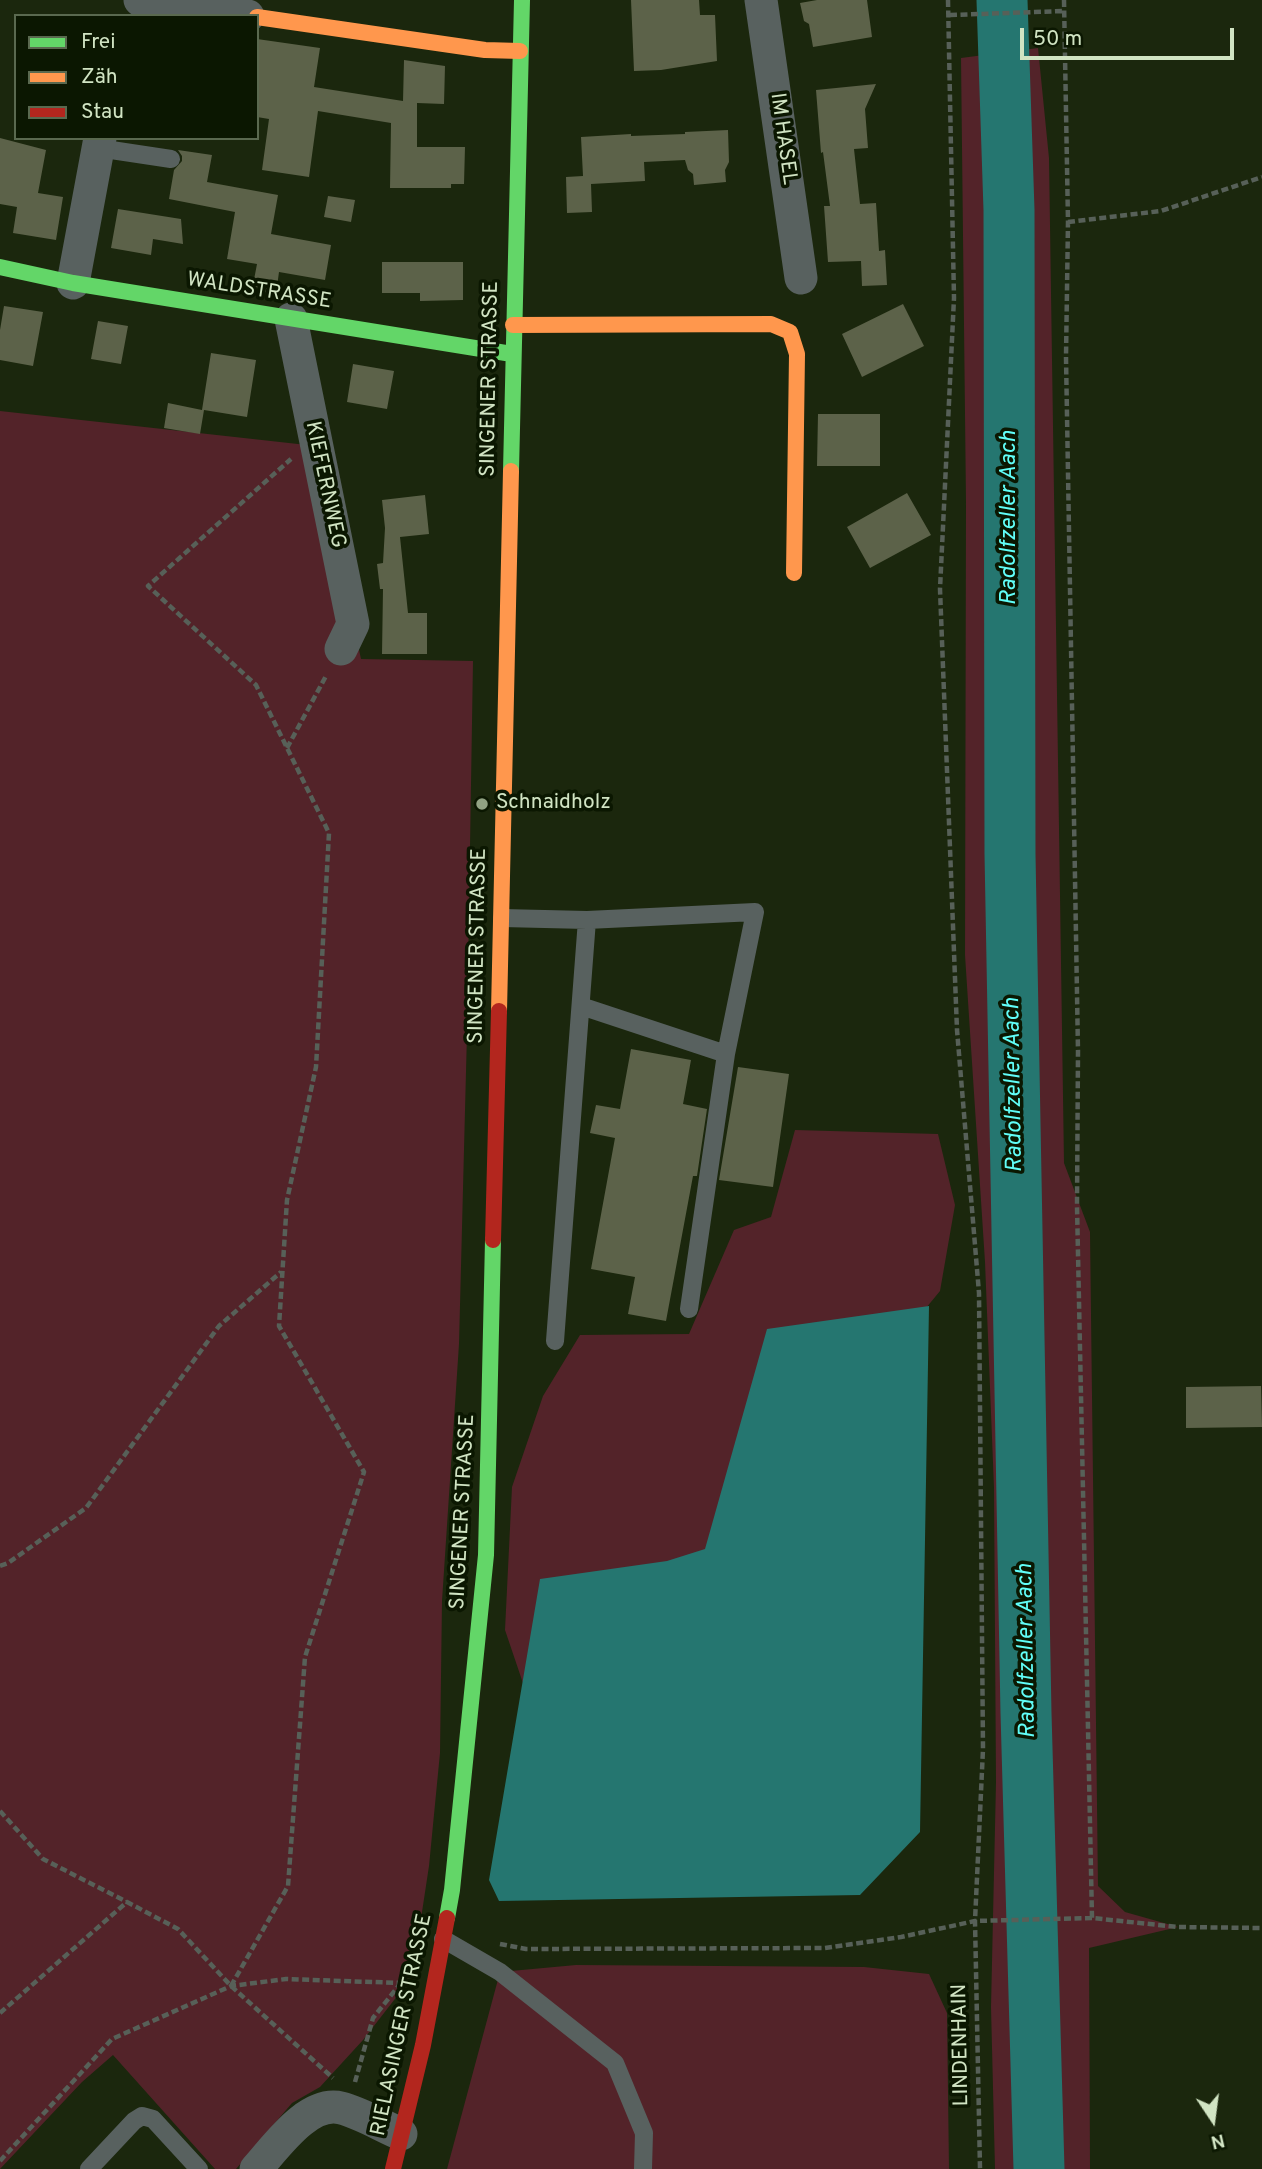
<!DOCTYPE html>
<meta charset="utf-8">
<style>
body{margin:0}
#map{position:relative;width:1262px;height:2169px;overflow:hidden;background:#1b270d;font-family:Overpass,sans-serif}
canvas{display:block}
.legend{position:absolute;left:14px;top:14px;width:245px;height:126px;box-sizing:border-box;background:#0b1701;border:2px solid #5a694f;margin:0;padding:9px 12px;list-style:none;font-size:21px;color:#d1e4c3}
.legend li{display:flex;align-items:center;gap:14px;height:35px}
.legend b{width:35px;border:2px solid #5a694f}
.north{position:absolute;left:1178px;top:2085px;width:70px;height:70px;-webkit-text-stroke:5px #0b1701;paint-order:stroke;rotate:167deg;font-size:19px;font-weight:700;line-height:28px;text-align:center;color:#d1e4c3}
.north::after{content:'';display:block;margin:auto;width:24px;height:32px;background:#d1e4c3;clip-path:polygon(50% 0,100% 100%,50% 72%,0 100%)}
.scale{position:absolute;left:1020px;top:28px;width:214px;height:32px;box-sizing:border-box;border:4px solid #d1e4c3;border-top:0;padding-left:9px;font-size:21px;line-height:24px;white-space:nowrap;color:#d1e4c3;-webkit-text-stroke:5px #0b1701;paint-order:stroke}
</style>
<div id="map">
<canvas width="1262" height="2169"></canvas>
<ul class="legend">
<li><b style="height:9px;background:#63d668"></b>Frei</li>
<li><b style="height:9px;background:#ff974d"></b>Zäh</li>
<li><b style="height:9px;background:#b3261e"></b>Stau</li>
</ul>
<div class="north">N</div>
<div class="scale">50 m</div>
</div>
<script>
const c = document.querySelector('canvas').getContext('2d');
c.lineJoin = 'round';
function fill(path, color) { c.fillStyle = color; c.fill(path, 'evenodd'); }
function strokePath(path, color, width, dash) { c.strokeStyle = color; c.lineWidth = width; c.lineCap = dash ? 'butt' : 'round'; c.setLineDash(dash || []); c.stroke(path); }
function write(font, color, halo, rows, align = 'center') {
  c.font = font + ' Overpass,sans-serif'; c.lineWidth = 7; c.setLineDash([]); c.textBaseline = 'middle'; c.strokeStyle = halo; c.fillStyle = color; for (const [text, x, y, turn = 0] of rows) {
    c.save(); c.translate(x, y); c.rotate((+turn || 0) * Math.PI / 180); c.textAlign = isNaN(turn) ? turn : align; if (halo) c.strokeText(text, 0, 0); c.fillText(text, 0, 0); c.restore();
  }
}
const green = new Path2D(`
 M1038,48L1049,158L1064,1163L1090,1232L1098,1886L1125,1912L1178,1927L1089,1948L1090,2169H995L991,2007L996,1782L994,1488L985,1262L965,955L966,503L961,58Z
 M0,411L316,446L361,659L473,661L467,1033L459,1344L442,1601L440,1753L429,1866L417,1945L405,1986L363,2040L320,2087L292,2103L236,2169H215L113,2055L82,2082L0,2169Z
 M795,1130L938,1134L955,1205L940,1291L713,1567L527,1695L505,1630L512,1487L543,1396L580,1335L689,1334L734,1230L771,1217Z
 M576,1965L864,1967L929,1974L947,2013L949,2169H447L500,1972Z`);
const water = new Path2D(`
 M929,1306L920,1832L860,1895L499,1901L489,1880L540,1579L667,1561L705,1549L767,1329Z`);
const river = new Path2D(`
 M1002,0L1009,210L1010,854L1026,1713L1039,2169`);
const building = new Path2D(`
 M631,0H699L700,15H715L717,61L661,70L634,71Z
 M817,0H867L872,37L813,47L809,24L804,21L800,3Z
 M257,39L320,48L314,87L403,101L404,60L445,66L444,104L417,103V147H465L464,184H451V188H390L391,123L318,111L309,177L262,170L269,119L257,117Z
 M876,84L865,109L868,148L854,149L860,204L876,203L879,251L885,250L887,285L862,286L861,261L828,262L824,206H830L823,152L821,153L816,90Z
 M728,130L729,162L725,170L726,182L694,185L693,174L688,170L685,160L644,162L645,181L591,184L592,212L567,213L566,177L583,176L581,137L631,134V136L685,134V132Z
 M0,138L46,150L38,193L63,197L56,240L13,233L17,207L0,204Z
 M178,150L212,155L207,182L278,195L271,234L331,245L325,280L279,272L276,294L252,290L257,264L227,259L235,212L169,199L174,170L182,161V156Z
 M328,196L355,200L351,222L324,217Z
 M118,209L181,219L183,244L153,239L151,255L111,248Z
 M382,262H463V300L420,301V293H382Z
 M903,304L924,346L862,377L842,334Z
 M4,306L43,312L33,366L0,360V330Z
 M98,321L128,326L121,364L91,359Z
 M211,353L256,360L247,417L204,410L200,434L164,428L168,403L202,410Z
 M353,364L394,371L387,409L347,402Z
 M818,414H880V466H817Z
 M907,493L931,535L870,568L847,527Z
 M425,495L429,534L400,537L408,613H427V654H382L383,589H380L377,564L383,563L385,528L382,500Z
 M631,1049L691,1060L683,1104L707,1109L697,1176H693L666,1321L628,1314L635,1277L591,1269L615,1138L590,1133L596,1105L620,1109Z
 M738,1067L789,1074L773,1187L719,1180Z
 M1261,1386L1262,1427L1186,1428V1387Z`);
const path = new Path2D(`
 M948,0L954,298L940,589L957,1030L979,1293L983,1749L975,1921L980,2169
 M1064,0L1068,222L1066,357L1078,1051L1077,1206L1092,1918
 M950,15L1065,11
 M1068,222L1161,211L1262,177
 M287,748L326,676
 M0,1566L8,1563L86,1508L219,1326L281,1272
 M0,1811L43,1859L127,1902
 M500,1944L526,1949L825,1948L901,1937L975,1921L1092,1918L1178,1927L1262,1928
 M231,1986L288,1886L305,1657L364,1472L279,1326L287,1200L316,1067L329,833L256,685L148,586L291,459
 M0,2013L127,1902L178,1929L231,1986L333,2078
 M355,2082L373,2018L400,1984
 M0,2161L112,2039L231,1986L286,1979L401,1983V1985`);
const lane = new Path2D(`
 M98,148L171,159
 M502,918L587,920L755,912L726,1054L689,1309
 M581,1006L726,1054
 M555,1341L587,920
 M443,1939L500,1972L615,2063L644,2133L643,2169
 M89,2169L134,2121L142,2116L153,2119L199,2169`);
const street = new Path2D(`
 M140,0L248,16
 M761,0L801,278
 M73,283L100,138
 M291,319L353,624L341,649
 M256,2169C276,2147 308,2100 341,2108C361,2113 382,2126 401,2134`);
const fast = new Path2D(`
 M0,267L73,283L512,354
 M511,471L522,0
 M447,1918L452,1890L486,1555L493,1240`);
const slow = new Path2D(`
 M257,17L485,50L520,51
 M513,325L771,324L790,332L797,354L794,573
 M499,1011L511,471`);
const jam = new Path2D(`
 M493,1240L499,1011
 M393,2169L423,2045L447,1918`);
const markers = [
 [482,804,7,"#91a283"]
];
const streetNames = [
 ["IM HASEL",782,139,82],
 ["WALDSTRASSE",259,292,9],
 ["SINGENER STRASSE",491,379,-89],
 ["KIEFERNWEG",324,485,78],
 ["SINGENER STRASSE",479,946,-89],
 ["SINGENER STRASSE",464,1512,-87],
 ["RIELASINGER STRASSE",403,2025,-78],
 ["LINDENHAIN",962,2045,-91]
];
const poiNames = [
 ["Schnaidholz",496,804]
];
const waterNames = [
 ["Radolfzeller Aach",1010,518,-90],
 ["Radolfzeller Aach",1015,1085,-91],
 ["Radolfzeller Aach",1028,1651,-91]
];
fill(green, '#532329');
fill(water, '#257670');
strokePath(river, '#257670', 51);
fill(building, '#5c6249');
strokePath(path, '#576058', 4.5, [7, 3.5]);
strokePath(lane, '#58615f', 18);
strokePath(street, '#58615f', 33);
strokePath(fast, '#63d668', 16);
strokePath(slow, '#ff974d', 16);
strokePath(jam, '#b3261e', 16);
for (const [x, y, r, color] of markers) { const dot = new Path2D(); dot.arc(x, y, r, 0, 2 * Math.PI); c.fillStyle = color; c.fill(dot); strokePath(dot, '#0b1701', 2.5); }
write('21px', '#d1e4c3', '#0b1701', streetNames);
write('21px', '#d1e4c3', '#0b1701', poiNames, 'left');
write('italic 23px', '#61fef8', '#0b1701', waterNames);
</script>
